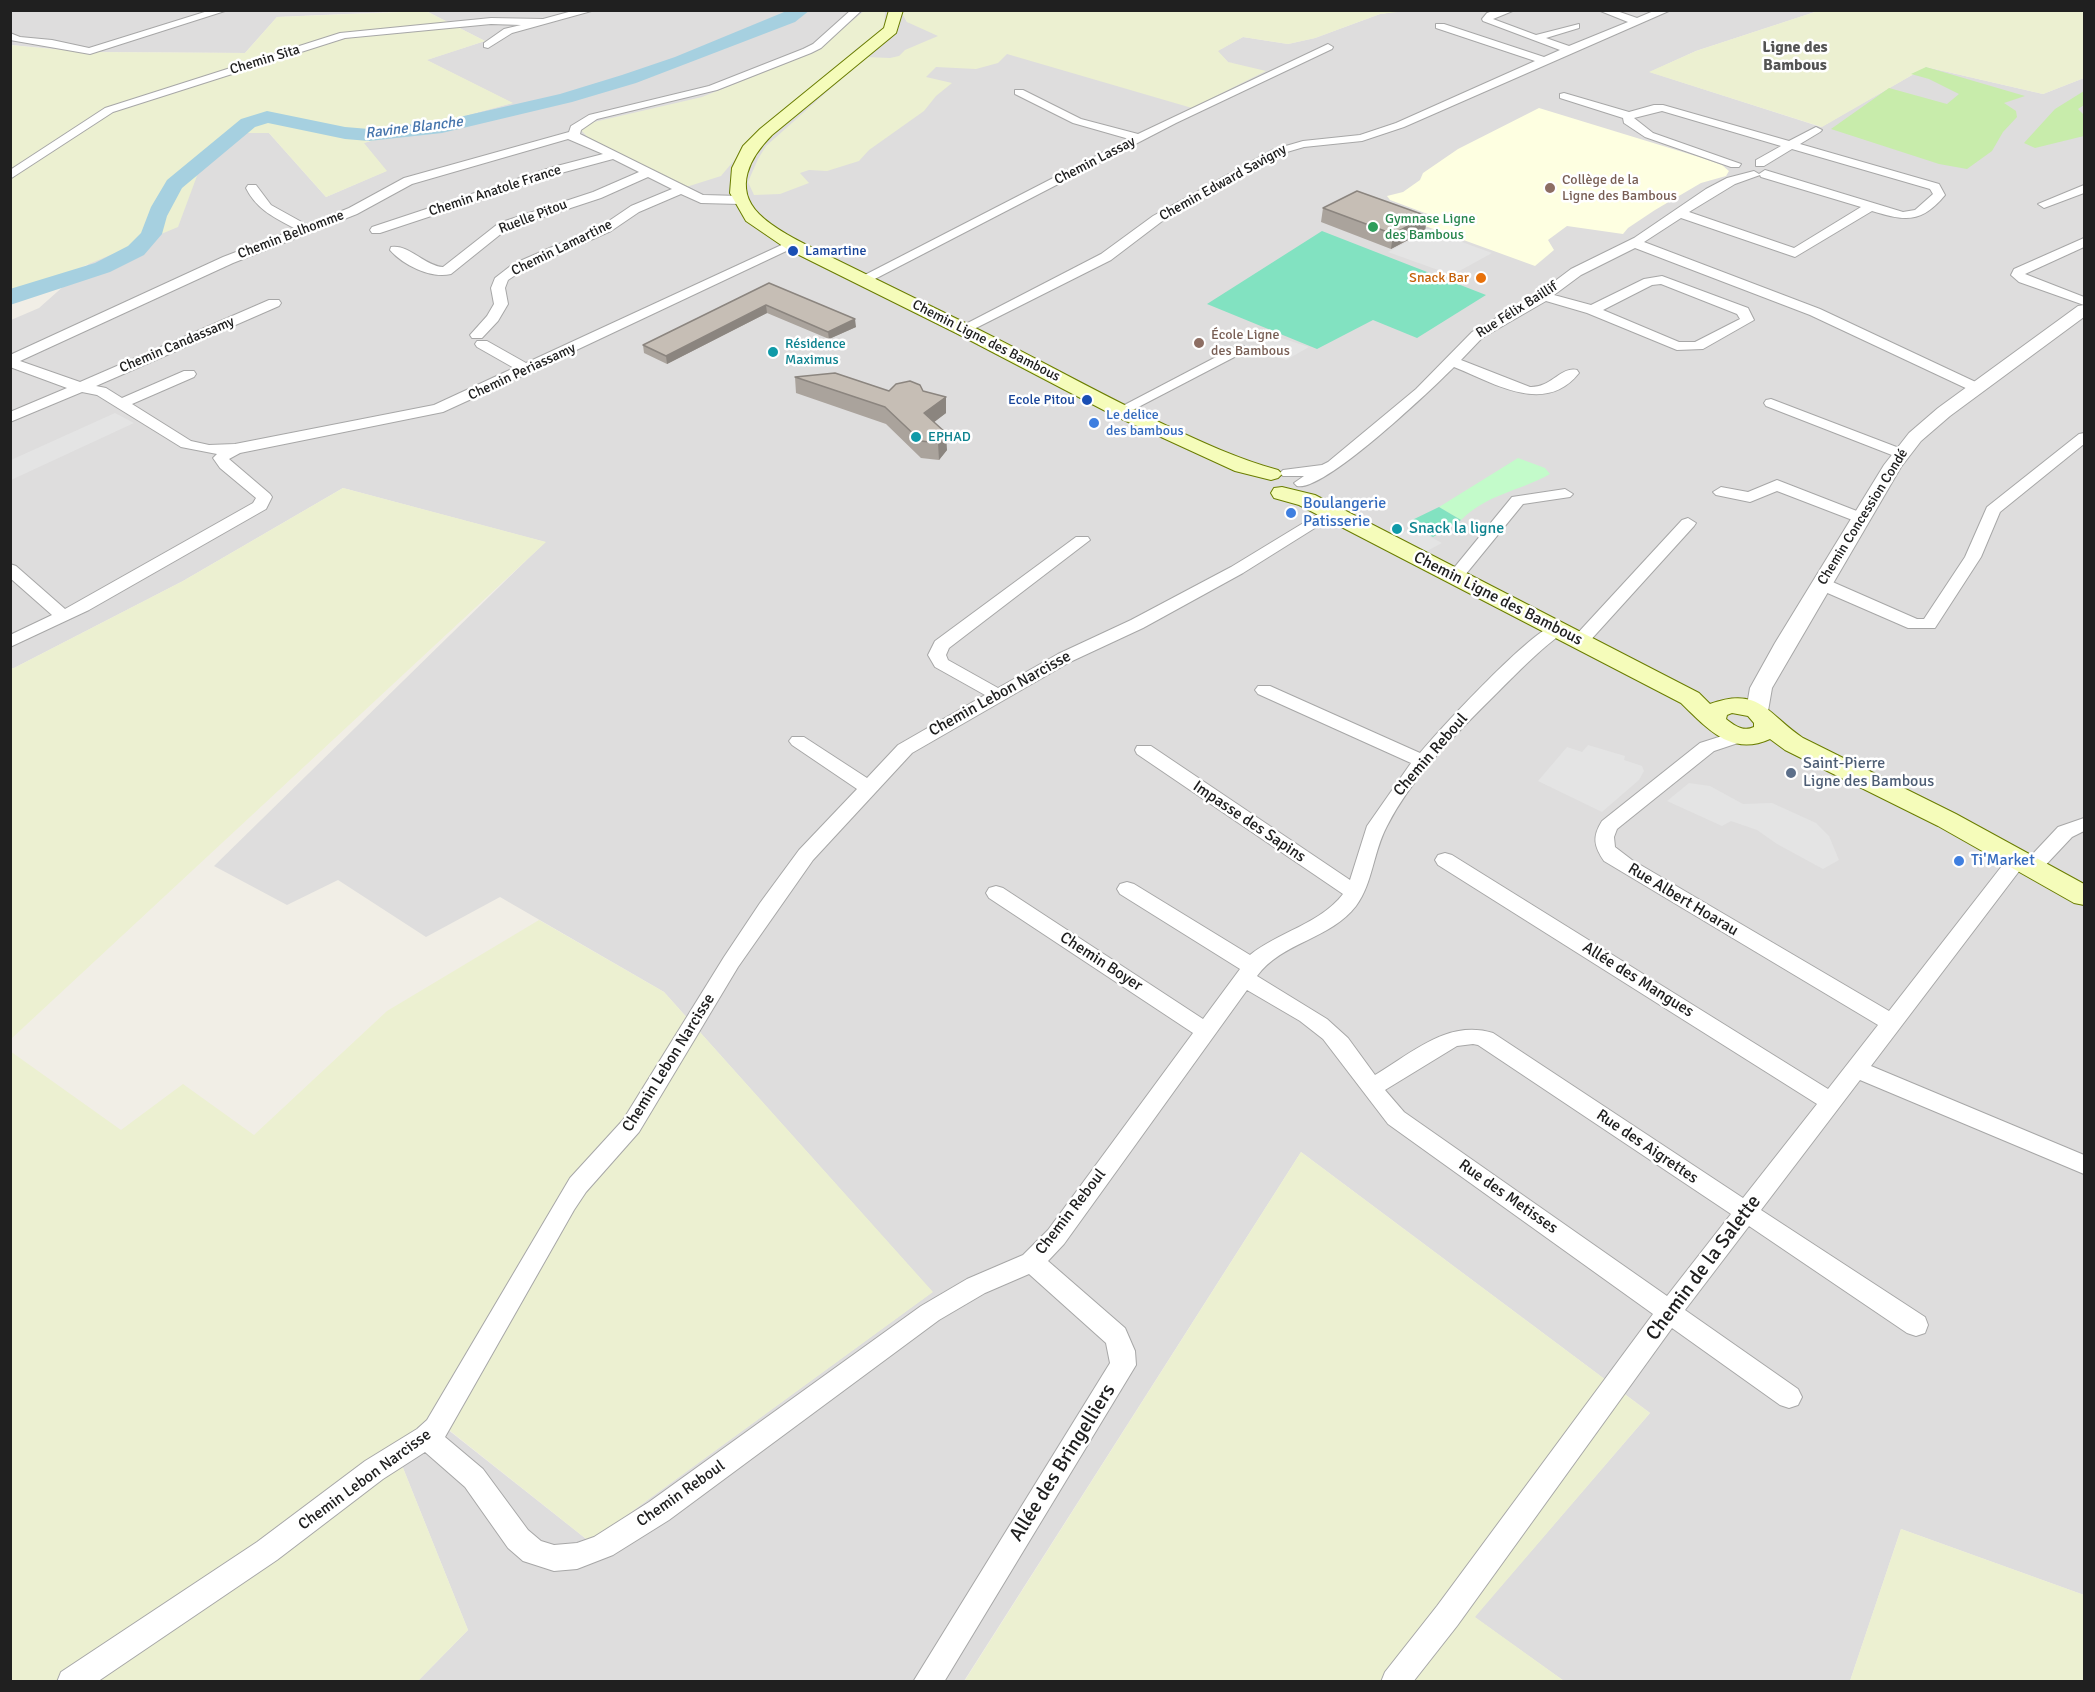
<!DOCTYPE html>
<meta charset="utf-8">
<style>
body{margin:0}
#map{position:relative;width:2095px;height:1692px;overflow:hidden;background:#f1eee6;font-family:Signika,sans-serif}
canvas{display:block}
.frame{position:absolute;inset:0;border:12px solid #202020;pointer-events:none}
</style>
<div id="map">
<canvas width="2095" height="1692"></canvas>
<div class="frame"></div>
</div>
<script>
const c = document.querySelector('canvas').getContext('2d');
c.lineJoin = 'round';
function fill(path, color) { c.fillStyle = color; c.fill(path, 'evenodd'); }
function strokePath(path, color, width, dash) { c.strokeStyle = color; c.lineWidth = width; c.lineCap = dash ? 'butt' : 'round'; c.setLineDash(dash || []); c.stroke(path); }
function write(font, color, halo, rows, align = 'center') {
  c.font = font + ' Signika,sans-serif'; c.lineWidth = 5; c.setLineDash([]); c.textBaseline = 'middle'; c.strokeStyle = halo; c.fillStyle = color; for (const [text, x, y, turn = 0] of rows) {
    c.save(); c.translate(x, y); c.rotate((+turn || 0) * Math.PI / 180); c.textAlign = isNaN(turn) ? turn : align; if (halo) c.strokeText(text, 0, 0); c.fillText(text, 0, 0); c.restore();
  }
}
const residential = new Path2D(`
 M1406,10L1818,11L1696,51L1650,72L1821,127L1926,67L2043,94L2084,78V1595L1901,1529L1850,1681H1564L1474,1617L1650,1413L1301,1152L964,1681H418L468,1630L395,1448L433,1418L590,1542L932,1292L664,992L500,897L426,937L338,880L287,905L214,866L545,542L343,488L183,581L14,668H11V320L39,308L236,133H269L326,197L386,171L363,143L512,103L426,60L485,41L426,11H901L907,22L1237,63L1228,62L1217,51L1243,37L1288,44L1315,38L1380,14Z
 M11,11H412L277,17L245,53L85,52L11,45Z`);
const education = new Path2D(`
 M1539,108L1699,157L1722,165L1729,171L1726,176L1701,183L1655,210L1628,228L1623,234L1567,226L1548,240L1554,250L1535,266L1425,226L1441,219L1390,200L1387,196L1403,192L1420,180L1423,173L1458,149Z`);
const farmland = new Path2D(`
 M426,11L485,41L427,60L513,103L364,143L387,171L326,197L269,133H236L204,157L178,227L19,293L10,287V45L85,52L245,53L277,17Z
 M864,11L885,12L884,28L856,49L811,92L757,133L721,176L683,188L594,144L581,130L594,122L702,97L815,52Z
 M901,11H1406L1380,14L1315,38L1288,44L1243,37L1218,51L1228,62L1266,71L1192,108L1007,54L998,63L976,69L936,67L926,77L952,83L936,96L924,111L869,150L859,161L827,171L809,170L800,173L809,183L780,194L754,195L748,182L758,159L766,146L866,57L890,58L899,56L905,50L938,36L907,22Z
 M1818,11H2084V78L2043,94L1926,67L1822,127L1649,72L1696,51Z
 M343,488L546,542L11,1039V668H14L183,581Z
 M539,920L664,992L933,1292L590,1542L434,1418L395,1448L468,1630L418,1681H11L10,1051L121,1130L183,1084L254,1135L387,1011Z
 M1301,1152L1650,1413L1475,1617L1564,1681L964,1682Z
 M1901,1529L2084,1595V1681H1850Z`);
const grass = new Path2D(`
 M1926,67L2025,96L2004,103L2016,111L2017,117L2003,132L1992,151L1967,169L1939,164L1831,129L1889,88L1947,104L1959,94L1929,79L1911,74Z
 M2084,91V105L2078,109L2084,115V136L2035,148L2024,143L2055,109Z`);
const park = new Path2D(`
 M1518,458L1545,468L1550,474C1518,492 1489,493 1461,520L1439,507Z`);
const pitch = new Path2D(`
 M1322,231L1486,295L1417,338L1373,320L1317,349L1207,304Z
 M1439,507L1461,520L1433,537L1412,527L1408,522Z`);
const parking = new Path2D(`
 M1429,230L1492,253L1452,275L1388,252Z
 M1275,336L1309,347L1286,360L1256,348Z
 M115,413L134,423L11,480V460Z
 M1412,527L1442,543L1423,553L1397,537Z
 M1588,745L1625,756L1624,760L1642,766L1644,771L1639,780L1602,812L1538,781L1567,747L1582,752Z
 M1689,783L1710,786L1743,804L1772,803L1816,823L1829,836L1839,860L1823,869L1777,844L1757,830L1731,821L1722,826L1667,801Z`);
const river = new Path2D(`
 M789,10H810L795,22L636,83L572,102L442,133L369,141L345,139L268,123L255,127L182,188L167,216L162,234L144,255L110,272L10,305V289L95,263L128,246L141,233L151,207L167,180L241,119L267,111L345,127L369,129L442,121L560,94L622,75L675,57Z`);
const minor = new Path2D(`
 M211,10H228L90,54L10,40V33L20,37L52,40L89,48Z
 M576,10H595L512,33L488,48L484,47V43L504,29L521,25L491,24L345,38L113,112L10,179V170L105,108L340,33L491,18L543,19Z
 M851,10L861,11L821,48L811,53L717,90L597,119L581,130L580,134L703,195L740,196L746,200L740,204L701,203L681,194L639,212L611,231L523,270L508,280L505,288L508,304L498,321L482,338H472L470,335L487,316L494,304L491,288L495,278L513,264L603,225L631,206L672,189L648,177L601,198L507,229L451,274C431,279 403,265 390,250L391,247C409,244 425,266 443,267L499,223L593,192L639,172L613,159L561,173L380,233H372L370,230L372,227L553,167L603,154L568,139L412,184L357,214L233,263L20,361L80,382L269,300H279L281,303L279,306L96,386L106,388L122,398L184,371H194L196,374L194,377L132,404L191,441L209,445L235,444L434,405L514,368L477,347L475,344L477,341H487L526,363L788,242H798L799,245L534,370L532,373L526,374L443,412L240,453L229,459L270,494L272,497L266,509L89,610L10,647V635L52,615L10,578V564L16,566L65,609L253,503L256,498L220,468L213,458L217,454L181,447L97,395L82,392L10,422V412L67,388L10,367V355L223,257L296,229C275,218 257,210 246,188L248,185H256L271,205L307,225L349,208L404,178L569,132L571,126L589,115L709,86L803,49L813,44Z
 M1496,10H1515L1493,19L1536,35L1579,24V28L1546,38L1569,46L1628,22L1598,10H1614L1637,18L1656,10H1671L1404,127L1362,141L1304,147L1280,154L1161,222L1111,260L968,332L963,333L956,329L1101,254L1153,216L1272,150L1303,141L1360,135L1396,123L1535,61L1436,28V24H1444L1544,57L1560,50L1483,21L1482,19L1487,13Z
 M1328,44L1333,47L1332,49L1176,123L869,282L864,283L857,279L1129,139L1073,123L1015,94V90H1023L1081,119L1138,134Z
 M1564,93L1629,112L1654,105H1663L1789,141L1816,127L1822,130L1820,132L1800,144L1939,184L1945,195C1921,224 1905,221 1872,211L1795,257L1681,218L1644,242L1820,309L1982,385L1984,388L1982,391H1972L1810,315L1635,248L1581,275L1554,295L1591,305L1644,279L1662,276L1748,308L1754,320L1703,349L1677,350L1587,313L1546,301L1482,338L1461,360L1530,387C1551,388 1561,366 1577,370L1579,373C1545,416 1494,383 1454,367C1432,389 1323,493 1297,486L1294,483L1304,476H1283L1280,473L1283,470L1322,465L1328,462L1416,389L1472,332L1539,293L1571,269L1634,238L1706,189L1727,178L1754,171L1759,174L1765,170L1903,212L1915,210L1933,194L1930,189L1792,149L1764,166H1756V160L1781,146L1662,111L1634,118L1653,133L1741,164L1739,167H1731L1645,137L1624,123L1623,118L1560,98V94ZM1760,175L1761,177L1861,207L1794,248L1689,212L1735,184ZM1661,284L1737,314L1740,319L1695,342H1679L1603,310L1652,285Z
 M2084,185V193L2044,208L2038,204Z
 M2084,238V247L2025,274L2084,297V305L2019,282L2011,275L2014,269Z
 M1239,345L1244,346L1246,349L1244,352L1125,414H1115L1113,411Z
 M1771,399L1907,451L1910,454L1907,457H1897L1766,406L1764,403L1766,400Z
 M2084,433V444L2000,512L1981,557L1935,628H1908L1816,588L1814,584L1816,580H1828L1917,619H1924L1965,557L1987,507L2079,434Z
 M1777,480L1867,515L1869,518L1867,521H1855L1777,491L1750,502L1716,495L1713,492L1721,487L1748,492Z
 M1565,489L1573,494L1570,497L1523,504L1461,580H1449L1447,577L1449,574L1512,497Z
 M1328,508L1334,510L1336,513L1334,516L1243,573L1143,628L1070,662L912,753L813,860L738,967L639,1132L586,1192L574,1210L445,1437L483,1469L528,1530L541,1541L554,1545L577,1543L594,1537L649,1502L921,1306L967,1279L1023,1255L1048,1230L1193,1033L989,898L986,893L989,888L996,886L1003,888L1203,1019L1240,969L1120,894L1117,889L1120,884L1127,882L1134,884L1250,955C1278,932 1320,924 1343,894L1137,754L1135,750L1137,746H1151L1350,880L1367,826L1411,763L1258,694L1255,690L1258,686H1270L1420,753C1441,728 1532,629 1558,623L1564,624L1567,628L1564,632C1539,650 1518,672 1497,693C1457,733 1413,775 1387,826C1373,852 1373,883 1356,906C1331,939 1282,942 1257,976L1327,1019L1348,1038L1375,1075C1412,1053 1448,1019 1493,1033L1743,1198L1817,1104L1438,865L1435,860L1438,855L1445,853L1452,855L1828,1089L1878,1025L1604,861C1594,846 1592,837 1602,821L1700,743L1741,730L1747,732L1750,736L1747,740L1714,751L1617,829L1614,837L1615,847L1632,860L1889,1011L2012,853L2019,851L2026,853L2028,859L2058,827L2084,818V831L2072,837L2040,871L2033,873L2026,871L2023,866L1871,1066L2084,1155V1174L1860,1080L1761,1210L1925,1317L1928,1325L1925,1333L1916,1336L1907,1333L1749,1226L1685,1310L1798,1389L1802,1397L1798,1405L1789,1408L1780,1405L1672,1328L1457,1626L1413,1682H1381L1385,1672L1437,1606L1653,1314L1388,1124L1323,1039L1300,1021L1247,990L1064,1244L1048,1261L1125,1328L1135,1351L1136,1365L944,1682H913L1110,1363L1106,1343L1029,1274L985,1293L939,1320L669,1520L613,1555L577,1569L554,1571L523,1561L508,1548L465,1487L425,1452L383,1479L277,1560L97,1682H57L61,1672L257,1542L365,1461L417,1429L427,1420L570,1178L623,1120L724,957L760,903L799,850L857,789L792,745L789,741L792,737H804L867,778L898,745L985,695L935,667L928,655L935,641L1076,537H1088L1090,540L949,648L946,655L948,660L998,688L1058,654L1131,620L1231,567ZM1473,1044L1478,1045L1731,1214L1667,1296L1404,1112L1385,1090L1457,1046Z
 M1688,518L1696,523L1694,526L1587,644H1575L1572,640L1575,636L1682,520Z`);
const tertiary = new Path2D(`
 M2084,305V317L1950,416L1921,441L1901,467L1772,688L1768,711L1765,716L1757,718L1749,716L1746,711L1750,688L1775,643L1884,465L1909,433L1938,408L2078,306Z`);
const secondary = new Path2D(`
 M889,10H903L896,33L772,135C750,157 733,188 759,214C778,233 814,248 837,260C875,279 913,297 951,316C1022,350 1090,389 1161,423C1200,441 1237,459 1278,470L1282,474L1278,478L1271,480L1235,471L1113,415L956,333L787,249L746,221L730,193L732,168L743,146L760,129L884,28Z
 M1282,487L1315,495L1699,693L1710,704C1760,686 1767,714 1803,738L1956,814L2084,884V905L2074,903L1938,826L1785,750L1770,739C1731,757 1707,728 1681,703L1299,505L1274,498L1271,493L1274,488ZM1732,713L1748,716L1754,723V727C1743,732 1735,726 1726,719L1727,715Z`);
const wall = new Path2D(`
 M1323,208L1427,216L1425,231L1391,249L1321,222Z
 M769,283L856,327L829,339L767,313L667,364L644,353L643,345Z
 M795,377L889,391H923L946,397V413L934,422L947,450L939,460L921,458L886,424L796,393Z`);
const shadedWall = new Path2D(`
 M1427,216L1425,231L1391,249L1393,234Z
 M766,305L767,313L667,364L666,356Z
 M855,319L856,327L829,339L828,332Z
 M946,397V413L925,429L924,413Z
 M946,433L947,450L939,460L938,443Z`);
const building = new Path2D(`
 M1357,191L1427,216L1393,234L1323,208Z
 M769,283L855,319L828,332L766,305L666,356L643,345Z
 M835,373L889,391L896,384L910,381L920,385L923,391L946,397L924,413L946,433L938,443L921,441L885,407L795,377Z`);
const markers = [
 [1550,188,6,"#8d6e63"],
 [1373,227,6,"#2e9e5b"],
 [793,251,6,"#1a4fb4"],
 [1481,278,6,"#e8710a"],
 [1199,343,6,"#8d6e63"],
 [773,352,6,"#0f9aa8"],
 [1087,400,6,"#1a4fb4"],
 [1094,423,6,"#3f7fe0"],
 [916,437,6,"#0f9aa8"],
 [1291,513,6,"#3f7fe0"],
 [1397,529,6,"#0f9aa8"],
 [1791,773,6,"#5c6f8a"],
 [1959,861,6,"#3f7fe0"]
];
const farStreetnames = [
 ["Chemin Sita",265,60,-17],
 ["Chemin Lassay",1095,161,-27],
 ["Chemin Edward Savigny",1223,183,-29],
 ["Chemin Anatole France",495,191,-18],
 ["Ruelle Pitou",533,217,-21],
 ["Chemin Belhomme",291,235,-21],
 ["Chemin Lamartine",562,248,-26],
 ["Rue Félix Baillif",1517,310,-32],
 ["Chemin Ligne des Bambous",986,341,27],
 ["Chemin Candassamy",177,345,-23],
 ["Chemin Periassamy",522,372,-25],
 ["Chemin Concession Condé",1863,517,-58]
];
const farEducationnames = [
 ["Collège de la",1562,180],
 ["Ligne des Bambous",1562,196],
 ["École Ligne",1211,335],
 ["des Bambous",1211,351]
];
const farLeisurenames = [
 ["Gymnase Ligne",1385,219],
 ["des Bambous",1385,235]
];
const farTransitnames = [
 ["Lamartine",805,251],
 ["Ecole Pitou",1075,400,"right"]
];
const farFoodnames = [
 ["Snack Bar",1469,278]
];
const farCulturenames = [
 ["Résidence",785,344],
 ["Maximus",785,360],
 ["EPHAD",928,437]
];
const farShopnames = [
 ["Le delice",1106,415],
 ["des bambous",1106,431]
];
const farWaternames = [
 ["Ravine Blanche",414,128,-7]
];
const farQuarternames = [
 ["Ligne des",1795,48],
 ["Bambous",1795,66]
];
const shopNames = [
 ["Boulangerie",1303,504],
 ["Patisserie",1303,522],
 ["Ti'Market",1971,861]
];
const cultureNames = [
 ["Snack la ligne",1409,529]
];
const streetNames = [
 ["Chemin Ligne des Bambous",1498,599,27],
 ["Chemin Lebon Narcisse",1000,694,-29],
 ["Chemin Reboul",1431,755,-49],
 ["Impasse des Sapins",1249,822,34],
 ["Rue Albert Hoarau",1683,900,31],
 ["Chemin Boyer",1101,962,33],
 ["Allée des Mangues",1638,980,32],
 ["Chemin Lebon Narcisse",669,1063,-58],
 ["Rue des Aigrettes",1647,1147,34],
 ["Rue des Metisses",1508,1197,35],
 ["Chemin Reboul",1071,1212,-52],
 ["Chemin Lebon Narcisse",365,1480,-36],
 ["Chemin Reboul",681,1494,-35]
];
const serviceNames = [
 ["Saint-Pierre",1803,764],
 ["Ligne des Bambous",1803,782]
];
const nearStreetnames = [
 ["Chemin de la Salette",1704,1268,-53],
 ["Allée des Bringelliers",1063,1463,-58]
];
fill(residential, '#dedddd');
fill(education, '#feffe1');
fill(farmland, '#ecf0d1');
fill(grass, '#c8ecab');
fill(park, '#c3fbca');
fill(pitch, '#82e2c1');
fill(parking, '#e4e4e4');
fill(river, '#a6d0e0');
strokePath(minor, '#a7a7a7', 2);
strokePath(tertiary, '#a7a7a7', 2);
strokePath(secondary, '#6a7d01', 2);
fill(minor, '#fff');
fill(tertiary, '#fff');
fill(secondary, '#f5fcba');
fill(wall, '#aaa39c');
fill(shadedWall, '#8b857f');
fill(building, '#c6beb5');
strokePath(building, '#8b857f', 1.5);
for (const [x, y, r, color] of markers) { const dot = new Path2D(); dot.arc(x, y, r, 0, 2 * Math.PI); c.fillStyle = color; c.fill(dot); strokePath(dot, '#fff', 2); }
write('14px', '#202020', '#fff', farStreetnames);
write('14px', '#785e54', '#fff', farEducationnames, 'left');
write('14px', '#27864d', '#fff', farLeisurenames, 'left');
write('14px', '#164399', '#fff', farTransitnames, 'left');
write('14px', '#c56008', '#fff', farFoodnames, 'right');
write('14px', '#0d838f', '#fff', farCulturenames, 'left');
write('14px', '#366cbe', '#fff', farShopnames, 'left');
write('italic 15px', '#4574ac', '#fff', farWaternames);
write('bold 16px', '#535353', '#fff', farQuarternames);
write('16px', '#366cbe', '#fff', shopNames, 'left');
write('16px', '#0d838f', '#fff', cultureNames, 'left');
write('16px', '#202020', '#fff', streetNames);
write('16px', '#4e5e75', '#fff', serviceNames, 'left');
write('20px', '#202020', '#fff', nearStreetnames);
</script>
